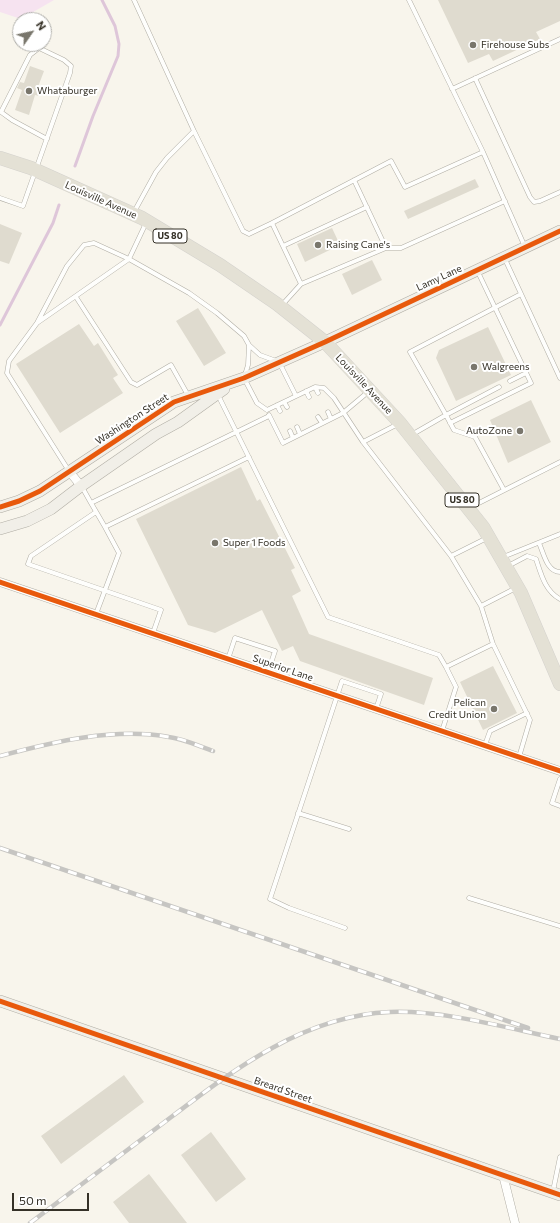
<!DOCTYPE html>
<style>
body{margin:0}
#map{position:relative;width:560px;height:1223px;overflow:hidden;background:#f8f5ec;font-family:Commissioner,sans-serif}
canvas{display:block}
.north{position:absolute;left:12px;top:12px;width:40px;height:40px;box-sizing:border-box;background:#fff;border:1px solid #aeada9;border-radius:50%;rotate:56deg;font-size:11px;font-weight:700;line-height:16px;text-align:center;color:#353127}
.north::after{content:'';display:block;margin:auto;width:14px;height:18px;background:#79766c;clip-path:polygon(50% 0,100% 100%,50% 72%,0 100%)}
.scale{position:absolute;left:12px;top:1193px;width:77px;height:18px;box-sizing:border-box;border:2px solid #353127;border-top:0;padding-left:5px;font-size:12px;line-height:14px;white-space:nowrap;color:#353127;-webkit-text-stroke:3px #fff;paint-order:stroke}
</style>
<div id="map">
<canvas width="560" height="1223"></canvas>
<div class="north">N</div>
<div class="scale">50 m</div>
</div>
<script>
const c = document.querySelector('canvas').getContext('2d');
c.lineJoin = 'round';
function fill(path, color) { c.fillStyle = color; c.fill(path, 'evenodd'); }
function strokePath(path, color, width, dash) { c.strokeStyle = color; c.lineWidth = width; c.lineCap = dash ? 'butt' : 'round'; c.setLineDash(dash || []); c.stroke(path); }
function write(font, color, halo, rows, align = 'center') {
  c.font = font + ' Commissioner,sans-serif'; c.lineWidth = 4; c.setLineDash([]); c.textBaseline = 'middle'; c.strokeStyle = halo; c.fillStyle = color; for (const [text, x, y, turn = 0] of rows) {
    c.save(); c.translate(x, y); c.rotate((+turn || 0) * Math.PI / 180); c.textAlign = isNaN(turn) ? turn : align; if (halo) c.strokeText(text, 0, 0); c.fillText(text, 0, 0); c.restore();
  }
}
const green = new Path2D(`
 M0,0H54L21,19L0,12Z`);
const stream = new Path2D(`
 M75,166L93,116L118,56L119,44L115,26L102,0
 M0,325L53,223L59,205`);
const building = new Path2D(`
 M438,0H560V21L536,32L540,39L493,61L489,54L468,63Z
 M30,66L44,71L38,87L41,88L39,96L35,95L29,115L15,110L22,90L17,88L20,82L24,83Z
 M475,179L479,187L408,219L404,211Z
 M0,224L22,233L9,264L0,261Z
 M332,228L340,245L305,262L297,244Z
 M372,260L382,280L352,295L342,274Z
 M198,308L226,353L204,366L176,321Z
 M79,324L94,346L98,343L118,375L113,378L123,393L60,433L16,364Z
 M488,327L511,375L456,401L436,358L439,350Z
 M531,400L551,442L508,463L490,420Z
 M241,467L257,501L260,499L295,568L291,570L301,591L292,596L309,634L433,678L424,705L300,661L293,646L282,651L262,610L215,633L188,625L136,519Z
 M493,666L517,713L483,730L460,682Z
 M124,1075L144,1102L61,1164L41,1136Z
 M211,1132L246,1179L216,1202L181,1155Z
 M149,1174L187,1223H129L113,1202Z`);
const lane = new Path2D(`
 M409,0L483,152L525,247
 M475,78L530,197L534,202L540,201L560,192
 M452,89L560,39
 M194,131L243,231L249,234L272,223L301,284L282,305
 M354,180L386,248
 M0,198L23,206L70,73L71,66L64,60L39,48L30,55L1,112L12,120L47,139
 M134,212L156,172L167,158L194,131L134,0
 M272,223L391,161L405,187L483,152
 M283,246L367,207
 M504,257L560,378
 M301,284L386,248H401L505,201
 M76,297L131,382L137,385L171,365L189,397
 M37,323L67,266L84,245L94,243L129,259L189,293L217,313L244,336L249,345L260,355L279,362L296,396
 M249,345L248,365L244,378L257,403L267,410L315,387L324,388L334,398L363,442L451,556L481,606L493,644L530,720L519,757
 M510,381L526,373
 M315,387L318,393
 M499,387L446,415L410,352L521,294
 M306,391L309,397
 M218,395L328,617L439,655L446,667
 M284,402L287,407
 M277,405L280,411
 M328,412L331,419
 M269,415L283,443L343,413L368,392
 M318,417L322,423
 M450,423L531,383L477,270
 M297,427L300,434
 M290,431L293,438
 M413,434L446,415L454,430L475,437L504,490
 M363,442L398,424
 M249,457L105,527L91,503L269,416
 M69,471L7,373L9,361L37,323L129,259L146,223
 M82,487L91,503
 M469,508L560,462
 M96,512L31,556L28,564L161,610L153,633
 M539,543C544,554 547,572 560,572
 M451,556L487,538
 M503,557L560,534
 M508,566L527,556L536,559C541,574 545,591 560,599
 M481,606L516,588
 M96,614L119,553L105,527
 M228,659L235,638L275,651L268,672
 M442,731L456,687L446,667L493,644
 M485,745L490,731L527,713
 M560,779L552,803L560,806
 M298,813L349,829
 M469,898L560,926
 M345,928L289,908L270,899L342,681L381,694L376,709
 M553,1191L560,1157`);
const street = new Path2D(`
 M69,471L81,486
 M0,582L560,771
 M503,1175L515,1223`);
const secondary = new Path2D(`
 M0,507L19,501L40,491L174,402L244,378L325,342L560,231
 M0,529L27,521L51,509L81,486L156,434L178,422L224,389
 M0,1001L560,1195`);
const primary = new Path2D(`
 M0,158L31,168L142,218L220,265L277,304L325,342L400,423L483,527L521,593L560,684`);
const rail = new Path2D(`
 M0,756C53,742 114,727 169,737C184,739 199,746 213,751
 M0,848L528,1028
 M30,1223C73,1191 115,1159 158,1127C227,1075 299,1016 390,1012C444,1010 507,1028 560,1039`);
const cycleway = new Path2D(`
 M0,507L19,501L40,491L174,402L244,378L325,342L560,231
 M0,582L560,771
 M0,1001L560,1195`);
const markers = [
 [473,45,4,"#79766c"],
 [29,91,4,"#79766c"],
 [318,245,4,"#79766c"],
 [474,367,4,"#79766c"],
 [520,431,4,"#79766c"],
 [215,543,4,"#79766c"],
 [494,709,4,"#79766c"]
];
const shields = [
 [170,236,34],
 [462,500,34]
];
const shieldNames = [
 ["US 80",170,236],
 ["US 80",462,500]
];
const poiNames = [
 ["Firehouse Subs",481,45],
 ["Whataburger",37,91],
 ["Raising Cane's",326,245],
 ["Walgreens",482,367],
 ["AutoZone",512,431,"right"],
 ["Super 1 Foods",223,543],
 ["Pelican",486,703,"right"],
 ["Credit Union",486,715,"right"]
];
const streetNames = [
 ["Louisville Avenue",101,200,24],
 ["Lamy Lane",439,278,-25],
 ["Louisville Avenue",364,384,47],
 ["Washington Street",132,419,-33],
 ["Superior Lane",283,668,19],
 ["Breard Street",283,1090,19]
];
fill(green, '#f6e3f0');
strokePath(stream, '#dec6d9', 3);
fill(building, '#dfdbcf');
strokePath(lane, '#b0ada4', 5);
strokePath(street, '#b0ada4', 9);
strokePath(secondary, '#b0ada4', 12);
strokePath(primary, '#d4d2cd', 14);
strokePath(lane, '#fefefc', 4);
strokePath(street, '#fefefc', 8);
strokePath(secondary, '#f1efe8', 11);
strokePath(primary, '#e4e1d5', 13);
strokePath(rail, '#c6c5c2', 4.5);
strokePath(rail, '#fff', 3, [9]);
strokePath(cycleway, '#e8590c', 5);
for (const [x, y, r, color] of markers) { const dot = new Path2D(); dot.arc(x, y, r, 0, 2 * Math.PI); c.fillStyle = color; c.fill(dot); strokePath(dot, '#fff', 1.5); }
for (const [x, y, w] of shields) { const box = new Path2D(); box.roundRect(x - w / 2, y - 7, w, 14, 3); c.fillStyle = '#fff'; c.fill(box); strokePath(box, '#353127', 1); }
write('bold 9px', '#353127', null, shieldNames);
write('10px', '#353127', '#fff', poiNames, 'left');
write('10px', '#353127', '#fff', streetNames);
</script>
